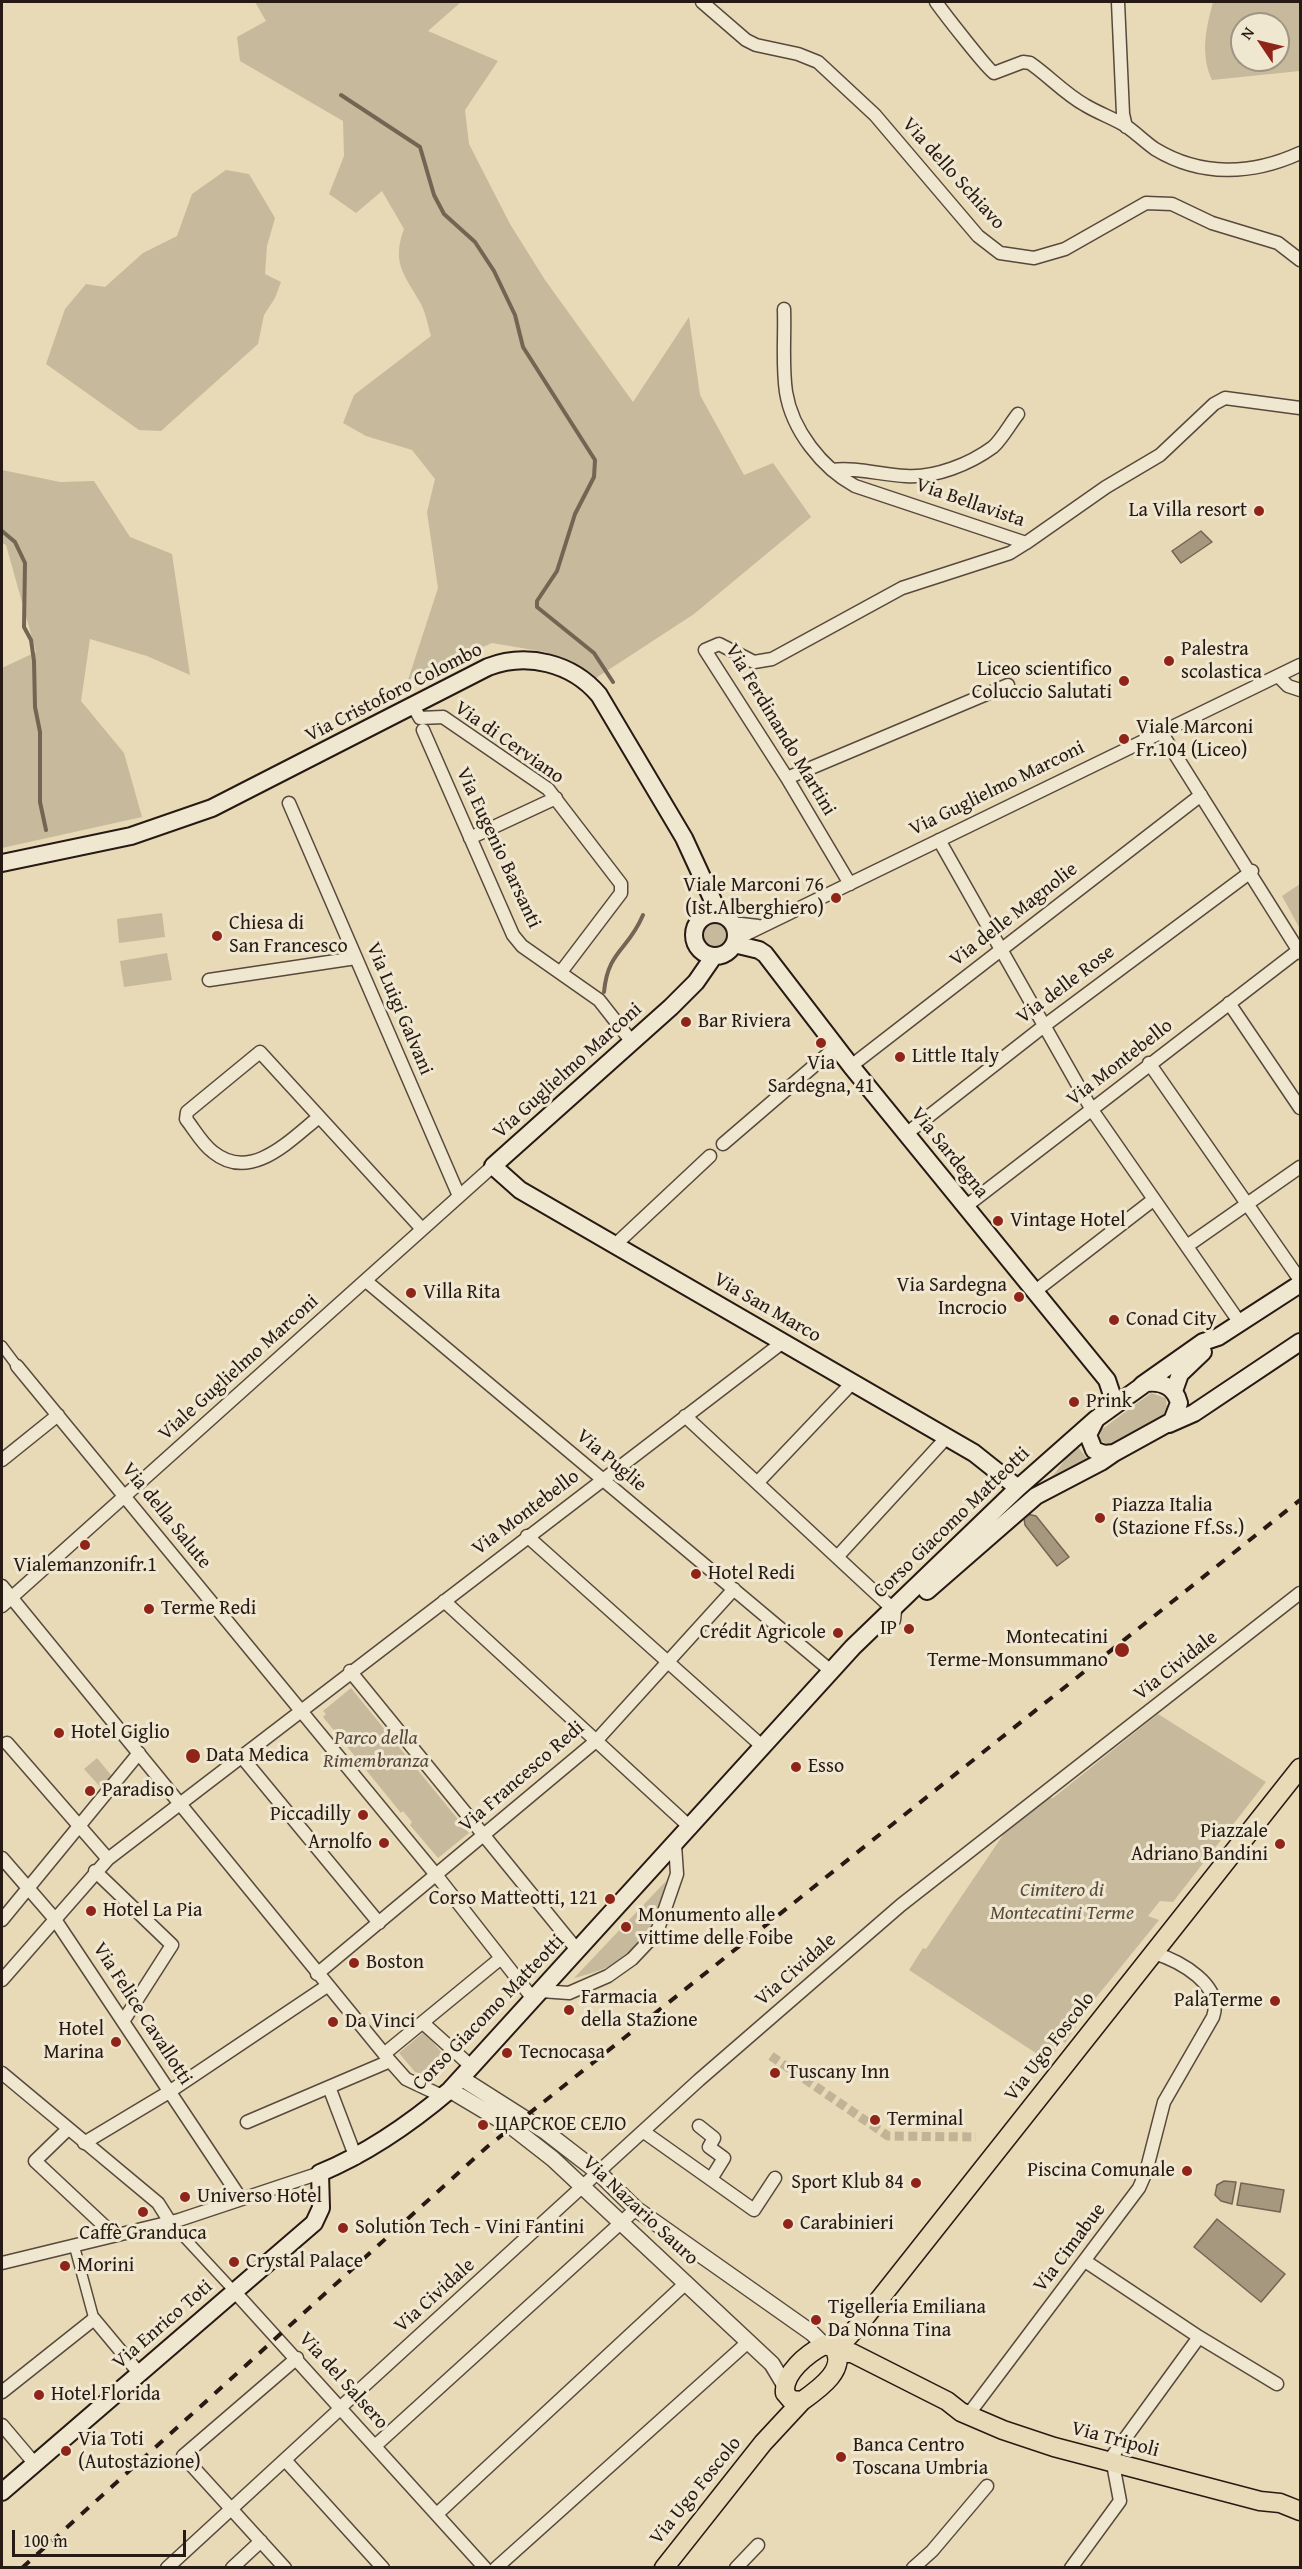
<!DOCTYPE html>
<meta charset="utf-8">
<style>
body{margin:0}
#map{position:relative;width:1302px;height:2569px;overflow:hidden;background:#e8dab7;font-family:"Gentium Book Plus",serif}
canvas{display:block}
.frame{position:absolute;inset:0;border:3px solid #271913;pointer-events:none}
.north{position:absolute;left:1230px;top:12px;width:60px;height:60px;box-sizing:border-box;background:#f0e7d0;border:2px solid #a09584;border-radius:50%;rotate:305deg;font-size:16px;font-weight:700;line-height:24px;text-align:center;color:#271913}
.north::after{content:'';display:block;margin:auto;width:21px;height:27px;background:#8f2418;clip-path:polygon(50% 0,100% 100%,50% 72%,0 100%)}
.scale{position:absolute;left:12px;top:2530px;width:174px;height:27px;box-sizing:border-box;border:3px solid #271913;border-top:0;padding-left:8px;font-size:18px;line-height:21px;white-space:nowrap;color:#271913;-webkit-text-stroke:4px #f0e7d0;paint-order:stroke}
</style>
<div id="map">
<canvas width="1302" height="2569"></canvas>
<div class="frame"></div>
<div class="north">N</div>
<div class="scale">100 m</div>
</div>
<script>
const c = document.querySelector('canvas').getContext('2d');
c.lineJoin = 'round';
function fill(path, color) { c.fillStyle = color; c.fill(path, 'evenodd'); }
function strokePath(path, color, width, dash) { c.strokeStyle = color; c.lineWidth = width; c.lineCap = dash ? 'butt' : 'round'; c.setLineDash(dash || []); c.stroke(path); }
function write(font, color, halo, rows, align = 'center') {
  c.font = font + ' "Gentium Book Plus",serif'; c.lineWidth = 6; c.setLineDash([]); c.textBaseline = 'middle'; c.strokeStyle = halo; c.fillStyle = color; for (const [text, x, y, turn = 0] of rows) {
    c.save(); c.translate(x, y); c.rotate((+turn || 0) * Math.PI / 180); c.textAlign = isNaN(turn) ? turn : align; if (halo) c.strokeText(text, 0, 0); c.fillText(text, 0, 0); c.restore();
  }
}
const green = new Path2D(`
 M255,2H461L428,31L498,61L465,110L469,144L510,224L545,280L633,402L689,317L700,395L744,475L773,463L811,517L694,614L596,678L545,652L492,643L408,680L438,588L427,512L435,479L412,450L366,436L343,423L354,395L431,336C428,326 426,314 421,304C405,275 391,264 404,229L382,191L356,213L329,194L344,156L343,121L240,61L237,37L266,21Z
 M1213,2H1300V71L1212,80C1200,54 1206,28 1213,2ZM1242,24H1278V60H1242Z
 M226,170L249,174L275,218L267,246L265,274L281,282L275,298L264,315L258,344L161,431L139,430L46,364L65,309L86,284L105,287L143,253L177,236L192,194Z
 M2,470L60,482L94,481L130,537L172,554L190,675L147,656L90,639L81,701L124,753L142,817L2,848V668L36,652L6,545L2,543Z
 M1300,884V929L1282,896Z
 M162,913L165,937L119,943L117,919Z
 M701 935a13 13 0 1 1 26 0a13 13 0 1 1-26 0Z
 M167,953L172,980L124,987L120,961Z
 M1151,1393L1166,1398L1167,1411L1163,1415L1110,1445L1099,1440L1101,1430Z
 M1074,1447H1078L1089,1461L1045,1482L1056,1472Z
 M351,1688L469,1833L438,1858L410,1825L412,1822L403,1811L401,1813L323,1717L326,1714L323,1711Z
 M1158,1714L1266,1782L1173,1902L1160,1901L1148,1916L1159,1920L1090,2005L1065,2043L1062,2040L1048,2061L909,1970L923,1948L926,1949L1007,1829L1045,1797L1053,1798Z
 M97,1758L111,1775L128,1761L104,1791L84,1769Z
 M666,1881C656,1941 632,1964 574,1978Z
 M424,2032L450,2062L436,2077L415,2072L399,2053Z`);
const water = new Path2D(`
 M1201,531L1212,542L1181,563L1172,551Z
 M1027,1514L1036,1516L1069,1557L1057,1566L1025,1525L1024,1518Z
 M1224,2181L1236,2182L1232,2204L1221,2201L1215,2195L1217,2185Z
 M1241,2183L1284,2190L1280,2212L1237,2205Z
 M1217,2219L1285,2274L1261,2302L1194,2247Z`);
const stream = new Path2D(`
 M341,95L420,147L434,195L444,214L475,242L494,271L515,315L523,347L595,460L594,477L575,514L557,571L537,601V607L594,653L613,682
 M2,531L15,542L25,563L24,627L31,640L34,661L35,707L40,732V802L46,830
 M604,992C608,950 628,951 643,915`);
const pedestrianTunnel = new Path2D(`
 M771,2056L888,2136L976,2137`);
const pedestrian = new Path2D(`
 M2,1346L17,1366
 M170,2222L234,2291
 M74,2245L94,2319`);
const minor = new Path2D(`
 M702,2L746,40L756,45L798,54L818,62L875,115L978,236L1000,253L1034,258L1065,249L1146,203L1172,204L1212,223L1278,243L1300,260
 M936,2C943,12 988,70 994,73L1023,62L1030,63C1049,76 1065,94 1085,105C1098,113 1113,118 1126,126C1136,133 1145,142 1155,149C1201,177 1252,175 1300,153
 M1118,2L1123,114L1126,127
 M784,309C785,336 782,365 786,392C792,430 822,468 855,486L1026,543L1106,487L1160,455L1214,404L1225,398L1300,408
 M832,470C857,467 881,475 906,476C935,478 970,464 993,447C1002,439 1010,424 1018,414
 M1279,677L1288,686L1300,690
 M413,706L420,718L443,717L548,789L621,884V893L561,972
 M423,730L513,935L522,946L599,1000L632,1042
 M1161,732L1300,953
 M787,778L1008,685
 M289,803L459,1196
 M470,838L556,798
 M939,840L1092,1110L1240,1323
 M850,884L787,778L705,650L719,644L754,662L772,659L902,588L1010,553L1026,543
 M732,923L758,926
 M736,939L1300,665
 M209,980L356,958
 M1229,1003L1300,1108
 M1149,1063L1300,1280
 M851,1066L1201,795
 M319,1117C290,1140 251,1183 213,1152C202,1144 194,1129 186,1119L187,1112L260,1052L422,1229
 M906,1134L1044,1026L1252,871
 M723,1144L836,1047
 M965,1207L1299,950
 M616,1244L710,1156
 M1187,1246L1300,1167
 M366,1281L831,1671
 M1034,1292L1153,1200
 M17,1366L437,1876L534,2000
 M685,1416L895,1611L894,1620
 M2,1460L58,1415
 M758,1482L853,1382
 M527,1536L763,1747
 M838,1556L947,1437
 M2,1586L390,2061L406,2079L442,2096
 M444,1601L691,1828
 M2,1606L493,1166
 M350,1671L578,1951
 M7,1743L108,1859
 M241,1756L379,1923
 M2,1858L54,1918L241,2199
 M95,1871L172,1945L124,2020
 M2,1920L139,1753
 M317,1974L596,1741L734,1589
 M2,1980L108,1859L783,1342
 M541,1991L569,1993L608,1976L632,1959L648,1942L658,1929L677,1874L675,1845
 M423,2023L472,2067
 M384,2054L501,1958
 M2,2073L158,2203L170,2222
 M329,2087L356,2158
 M247,2122L390,2061
 M699,2126L714,2138L709,2147L724,2158L711,2179
 M68,2129L35,2161L114,2235
 M644,2132L754,2210L775,2178
 M84,2143L169,2092L327,1986
 M1085,2261L1199,2337L1277,2384
 M2,2263L179,2220L320,2173
 M234,2291L485,2568
 M2,2392L94,2319L139,2373
 M342,2406L699,2080L901,1905L1300,1593
 M968,2415L1139,2188L1146,2172L1164,2102L1213,2017C1224,1985 1180,1961 1154,1953
 M2,2425L35,2464
 M375,2446L636,2209
 M285,2460L383,2568
 M1108,2462L1199,2337
 M437,2514L686,2283
 M167,2568L341,2408
 M232,2568L261,2541
 M285,2568L183,2456L297,2358
 M496,2568L747,2343
 M736,2568L758,2545
 M913,2568L932,2551L987,2486
 M1071,2568L1120,2501L1113,2464`);
const tertiary = new Path2D(`
 M461,2078L546,2132L599,2173L636,2209L812,2333L824,2345
 M450,2090L512,2127L553,2159L772,2364L784,2384`);
const secondary = new Path2D(`
 M2,863L131,836L212,808L488,667C527,652 572,663 599,695L684,838L714,903L724,916
 M694 935a21 21 0 1 1 42 0a21 21 0 1 1-42 0Z
 M734,944L759,950L765,954L851,1066L1107,1380L1112,1395L1111,1407
 M714,956L696,982L671,1007L493,1166L520,1190L974,1453L1018,1488
 M1146,1383C1163,1381 1175,1387 1179,1403L1172,1421L1114,1453L1104,1454L1094,1450L1088,1435L1096,1419Z
 M1142,1385L1203,1342L1218,1337L1300,1284
 M1174,1391L1180,1374L1203,1352
 M1169,1424L1194,1413L1300,1342
 M927,1591L1036,1496L1101,1462L1114,1453
 M2,2492L314,2223L321,2208L320,2173C368,2153 410,2124 450,2090L853,1647L1018,1488L1096,1419`);
const primary = new Path2D(`
 M824,2345L833,2347C849,2368 819,2389 802,2401L791,2400L785,2393C783,2373 807,2354 824,2345Z
 M828,2346L848,2337L859,2325L1300,1768
 M838,2353H852L947,2401L961,2412L1003,2430L1054,2447L1260,2501L1280,2503L1300,2511
 M664,2568L763,2443L802,2401`);
const rail = new Path2D(`
 M22,2568L487,2147L1300,1500`);
const markers = [
 [1259,511,6,"#8f2418"],
 [1169,661,6,"#8f2418"],
 [1124,681,6,"#8f2418"],
 [1124,739,6,"#8f2418"],
 [836,898,6,"#8f2418"],
 [217,936,6,"#8f2418"],
 [686,1022,6,"#8f2418"],
 [821,1043,6,"#8f2418"],
 [900,1057,6,"#8f2418"],
 [998,1221,6,"#8f2418"],
 [411,1293,6,"#8f2418"],
 [1019,1297,6,"#8f2418"],
 [1114,1320,6,"#8f2418"],
 [1074,1402,6,"#8f2418"],
 [1100,1518,6,"#8f2418"],
 [85,1545,6,"#8f2418"],
 [696,1574,6,"#8f2418"],
 [149,1609,6,"#8f2418"],
 [909,1629,6,"#8f2418"],
 [838,1633,6,"#8f2418"],
 [1122,1650,8,"#8f2418"],
 [59,1733,6,"#8f2418"],
 [193,1756,8,"#8f2418"],
 [796,1767,6,"#8f2418"],
 [90,1791,6,"#8f2418"],
 [363,1815,6,"#8f2418"],
 [384,1843,6,"#8f2418"],
 [1280,1844,6,"#8f2418"],
 [610,1899,6,"#8f2418"],
 [91,1911,6,"#8f2418"],
 [626,1927,6,"#8f2418"],
 [354,1963,6,"#8f2418"],
 [1275,2001,6,"#8f2418"],
 [569,2010,6,"#8f2418"],
 [333,2022,6,"#8f2418"],
 [116,2042,6,"#8f2418"],
 [507,2053,6,"#8f2418"],
 [775,2073,6,"#8f2418"],
 [875,2120,6,"#8f2418"],
 [483,2125,6,"#8f2418"],
 [1187,2171,6,"#8f2418"],
 [916,2183,6,"#8f2418"],
 [185,2197,6,"#8f2418"],
 [143,2212,6,"#8f2418"],
 [788,2224,6,"#8f2418"],
 [343,2228,6,"#8f2418"],
 [234,2262,6,"#8f2418"],
 [65,2266,6,"#8f2418"],
 [816,2320,6,"#8f2418"],
 [39,2395,6,"#8f2418"],
 [66,2451,6,"#8f2418"],
 [841,2457,6,"#8f2418"]
];
const streetNames = [
 ["Via dello Schiavo",953,174,48],
 ["Via Bellavista",970,503,19],
 ["Via Cristoforo Colombo",394,693,-27],
 ["Via Ferdinando Martini",780,730,59],
 ["Via di Cerviano",509,743,35],
 ["Via Guglielmo Marconi",997,789,-26],
 ["Via Eugenio Barsanti",498,848,65],
 ["Via delle Magnolie",1014,915,-38],
 ["Via delle Rose",1066,985,-37],
 ["Via Luigi Galvani",399,1009,67],
 ["Via Montebello",1120,1063,-38],
 ["Via Guglielmo Marconi",568,1071,-42],
 ["Via Sardegna",949,1153,51],
 ["Via San Marco",767,1308,30],
 ["Viale Guglielmo Marconi",239,1368,-42],
 ["Via Puglie",611,1461,40],
 ["Via Montebello",526,1513,-37],
 ["Via della Salute",166,1516,51],
 ["Corso Giacomo Matteotti",952,1523,-44],
 ["Via Cividale",1176,1666,-38],
 ["Via Francesco Redi",522,1777,-41],
 ["Via Cividale",796,1970,-41],
 ["Corso Giacomo Matteotti",489,2013,-46],
 ["Via Felice Cavallotti",142,2014,57],
 ["Via Ugo Foscolo",1050,2047,-52],
 ["Via Nazario Sauro",640,2211,43],
 ["Via Cimabue",1070,2248,-53],
 ["Via Cividale",435,2296,-42],
 ["Via Enrico Toti",163,2325,-41],
 ["Via del Salsero",343,2381,48],
 ["Via Tripoli",1115,2440,15],
 ["Via Ugo Foscolo",696,2491,-51]
];
const poiNames = [
 ["La Villa resort",1247,511,"right"],
 ["Palestra",1181,650],
 ["scolastica",1181,673],
 ["Liceo scientifico",1112,670,"right"],
 ["Coluccio Salutati",1112,693,"right"],
 ["Viale Marconi",1136,728],
 ["Fr.104 (Liceo)",1136,751],
 ["Viale Marconi 76",824,886,"right"],
 ["(Ist.Alberghiero)",824,909,"right"],
 ["Chiesa di",229,924],
 ["San Francesco",229,947],
 ["Bar Riviera",698,1022],
 ["Little Italy",912,1057],
 ["Via",821,1064,"center"],
 ["Sardegna, 41",821,1087,"center"],
 ["Vintage Hotel",1010,1221],
 ["Via Sardegna",1007,1286,"right"],
 ["Incrocio",1007,1309,"right"],
 ["Villa Rita",423,1293],
 ["Conad City",1126,1320],
 ["Prink",1086,1402],
 ["Piazza Italia",1112,1506],
 ["(Stazione Ff.Ss.)",1112,1529],
 ["Vialemanzonifr.1",85,1566,"center"],
 ["Hotel Redi",708,1574],
 ["Terme Redi",161,1609],
 ["IP",897,1629,"right"],
 ["Crédit Agricole",826,1633,"right"],
 ["Montecatini",1108,1638,"right"],
 ["Terme-Monsummano",1108,1661,"right"],
 ["Hotel Giglio",71,1733],
 ["Data Medica",206,1756],
 ["Esso",808,1767],
 ["Paradiso",102,1791],
 ["Piccadilly",351,1815,"right"],
 ["Piazzale",1268,1832,"right"],
 ["Adriano Bandini",1268,1855,"right"],
 ["Arnolfo",372,1843,"right"],
 ["Corso Matteotti, 121",598,1899,"right"],
 ["Hotel La Pia",103,1911],
 ["Monumento alle",638,1916],
 ["vittime delle Foibe",638,1939],
 ["Boston",366,1963],
 ["Farmacia",581,1998],
 ["della Stazione",581,2021],
 ["PalaTerme",1263,2001,"right"],
 ["Da Vinci",345,2022],
 ["Hotel",104,2030,"right"],
 ["Marina",104,2053,"right"],
 ["Tecnocasa",519,2053],
 ["Tuscany Inn",787,2073],
 ["Terminal",887,2120],
 ["ЦАРСКОЕ СЕЛО",495,2125],
 ["Piscina Comunale",1175,2171,"right"],
 ["Sport Klub 84",904,2183,"right"],
 ["Universo Hotel",197,2197],
 ["Carabinieri",800,2224],
 ["Solution Tech - Vini Fantini",355,2228],
 ["Caffè Granduca",143,2234,"center"],
 ["Crystal Palace",246,2262],
 ["Morini",77,2266],
 ["Tigelleria Emiliana",828,2308],
 ["Da Nonna Tina",828,2331],
 ["Hotel Florida",51,2395],
 ["Via Toti",78,2440],
 ["(Autostazione)",78,2463],
 ["Banca Centro",853,2446],
 ["Toscana Umbria",853,2469]
];
const parkNames = [
 ["Parco della",376,1739],
 ["Rimembranza",376,1762],
 ["Cimitero di",1062,1891],
 ["Montecatini Terme",1062,1914]
];
fill(green, '#c7b99b');
fill(water, '#a6987f');
strokePath(water, '#736554', 1.5);
strokePath(stream, '#736554', 4);
strokePath(pedestrianTunnel, '#c1b396', 9, [9, 4.5]);
strokePath(pedestrian, '#57493c', 12);
strokePath(minor, '#57493c', 15);
strokePath(tertiary, '#57493c', 18);
strokePath(secondary, '#271913', 20);
strokePath(primary, '#271913', 21);
strokePath(pedestrian, '#f0e7d0', 9);
strokePath(minor, '#f0e7d0', 12);
strokePath(tertiary, '#f0e7d0', 15);
strokePath(secondary, '#f0e7d0', 16);
strokePath(primary, '#e8dab7', 18);
strokePath(rail, '#271913', 4, [10, 10]);
for (const [x, y, r, color] of markers) { const dot = new Path2D(); dot.arc(x, y, r, 0, 2 * Math.PI); c.fillStyle = color; c.fill(dot); strokePath(dot, '#f0e7d0', 2); }
write('20px', '#271913', '#f0e7d0', streetNames);
write('20px', '#271913', '#f0e7d0', poiNames, 'left');
write('italic 20px', '#57493c', '#f0e7d0', parkNames);
</script>
